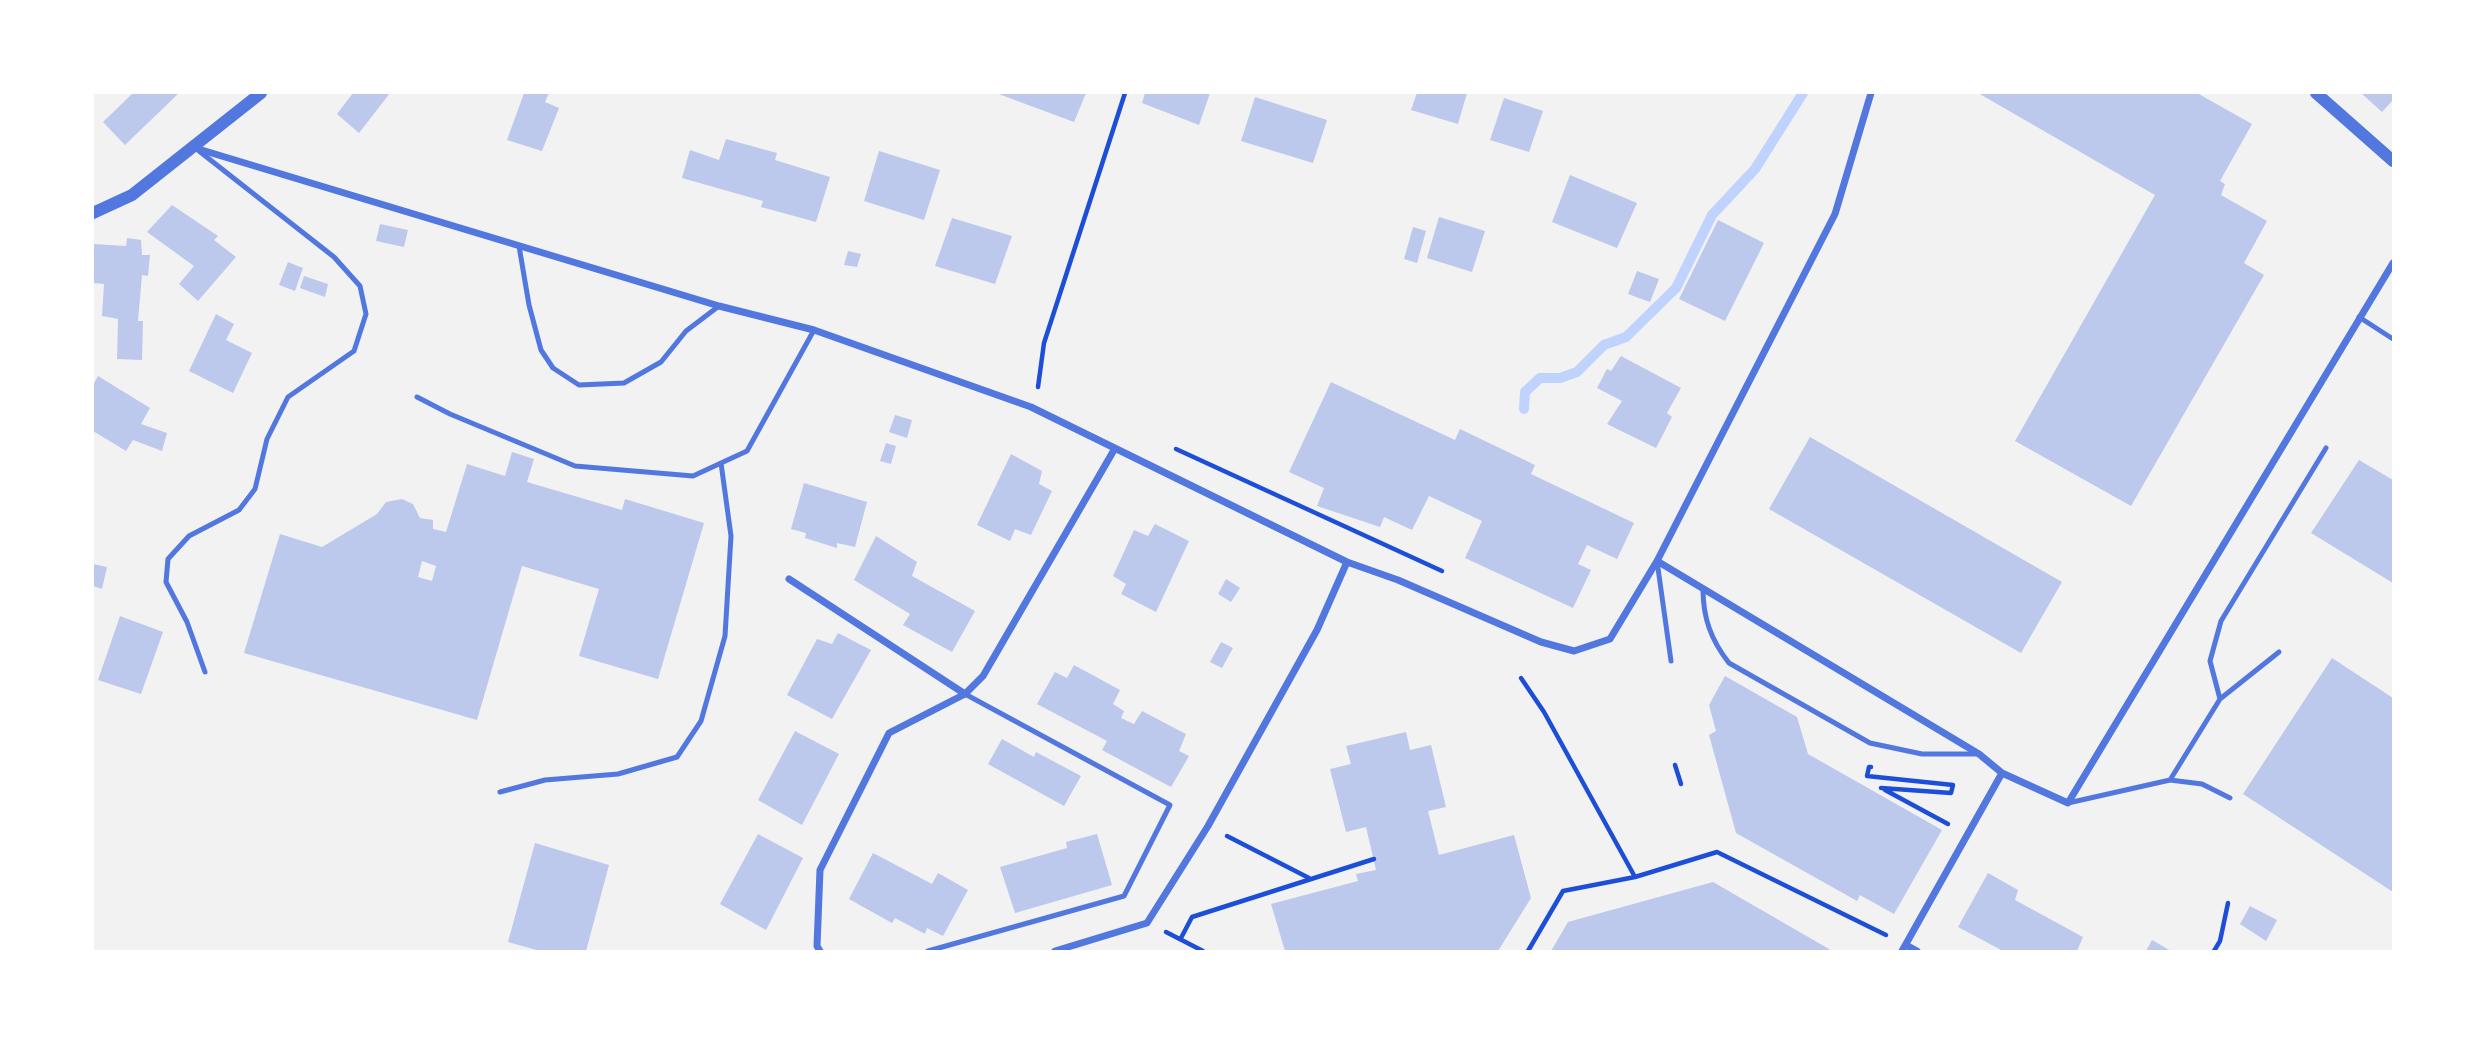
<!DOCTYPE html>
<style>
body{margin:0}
#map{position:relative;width:2486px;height:1044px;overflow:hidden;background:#f2f2f2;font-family:"PT Sans Narrow",sans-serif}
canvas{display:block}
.frame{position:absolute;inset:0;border:94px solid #fff;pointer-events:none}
</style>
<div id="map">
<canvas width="2486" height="1044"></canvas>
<div class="frame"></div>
</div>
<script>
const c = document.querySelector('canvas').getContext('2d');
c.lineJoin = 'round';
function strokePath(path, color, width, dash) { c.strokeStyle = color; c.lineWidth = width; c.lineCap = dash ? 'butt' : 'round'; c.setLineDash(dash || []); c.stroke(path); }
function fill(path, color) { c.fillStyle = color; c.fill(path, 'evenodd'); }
const stream = new Path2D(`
 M1524,409L1525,392L1540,378H1560L1577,372L1604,345L1626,337L1676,288L1712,215L1755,169L1803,93`);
const building = new Path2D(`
 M133,93H179L125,145L103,122Z
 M353,93H390L359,133L337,114Z
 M524,93H549L545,102L559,108L542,151L507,140Z
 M996,93H1086L1074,122Z
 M1145,93H1210L1199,125L1142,103Z
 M1417,93H1467L1458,124L1411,110Z
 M1978,93H2197L2252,124L2220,181L2225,184L2221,195L2267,221L2244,263L2264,275L2131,506L2015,441L2155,195Z
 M2361,93H2393V100L2382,112Z
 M1255,97L1327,120L1313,163L1241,141Z
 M1504,98L1543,111L1529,152L1490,140Z
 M726,139L777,153L775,160L830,177L816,222L761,207L763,201L682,178L690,150L719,160Z
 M879,151L940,170L924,220L864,201Z
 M1570,175L1637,203L1617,248L1552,222Z
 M172,205L218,236L214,240L236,257L198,301L179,284L194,266L147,232Z
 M1439,217L1485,231L1472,272L1427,258Z
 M952,218L1012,236L995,284L935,266Z
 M1718,220L1764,243L1725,321L1679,299Z
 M380,224L408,230L404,247L376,241Z
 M1413,227L1426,231L1417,263L1404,259Z
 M127,238L141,240L142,255H150L148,276L142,275L138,321H143L142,360L117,359L118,319L102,316L104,284L93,283V244L126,246Z
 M848,251L861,254L857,267L844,265Z
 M288,262L303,268L295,291L279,285Z
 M1637,271L1659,279L1650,302L1628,294Z
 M304,276L328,284L325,297L300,288Z
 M216,314L234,324L226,340L252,353L233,393L189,371Z
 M1621,356L1681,388L1667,413L1672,417L1656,448L1607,424L1622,401L1597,388L1607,369L1611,371Z
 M98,376L150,408L141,424L167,433L162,451L133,440L126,451L93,431V385Z
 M1331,382L1455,440L1460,429L1535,465L1531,474L1634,523L1617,559L1587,545L1578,564L1591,570L1573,608L1465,558L1482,521L1429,496L1412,530L1384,517L1380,527L1317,506L1324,488L1289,472Z
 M895,415L912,420L907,438L889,432Z
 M1810,437L2062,582L2021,653L1769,509Z
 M886,443L896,446L891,464L880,461Z
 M512,452L534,459L527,482L622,510L625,499L704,523L658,679L579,656L599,589L522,566L477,720L244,653L280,534L322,547L377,514L386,502L402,499L413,504L420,518L433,520V529L446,532L467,464L505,476ZM422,561L436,566L432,581L418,577Z
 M1011,454L1042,471L1039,484L1052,491L1031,535L1015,529L1010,541L977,525Z
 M2359,460L2393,480V583L2311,533Z
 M804,483L867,502L855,547L837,543V548L805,538L806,533L791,529Z
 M1155,524L1189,541L1156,612L1121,594L1126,584L1113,576L1134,530L1148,536Z
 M876,536L917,562L912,576L975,611L952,652L903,625L910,614L854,580Z
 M93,564L107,567L102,589L93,586Z
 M1226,579L1240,588L1231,602L1218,594Z
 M120,616L163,632L141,694L98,680Z
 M838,633L871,650L832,719L787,695L817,639L832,644Z
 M1221,642L1233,648L1222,668L1210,662Z
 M2332,658L2393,698V892L2243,794Z
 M1074,665L1120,690L1113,704L1124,711L1121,718L1134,724L1142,711L1186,734L1179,751L1189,756L1171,787L1102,750L1107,741L1037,704L1055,672L1067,678Z
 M1725,676L1797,717L1808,754L1942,830L1894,914L1860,895L1857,901L1736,833L1709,735L1716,731L1709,705Z
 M795,731L839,754L802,825L758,800Z
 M1406,732L1410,750L1431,745L1446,807L1428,811L1439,855L1514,835L1531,898L1498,951H1285L1271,904L1358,881L1356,874L1376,870L1366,827L1346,832L1330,769L1351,764L1346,746Z
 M1002,739L1034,757L1036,752L1081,776L1064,806L988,764Z
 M758,834L803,858L766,930L720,904Z
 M1097,834L1112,885L1015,913L1000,867L1067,848L1066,842Z
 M535,843L609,865L586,951H540L508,942Z
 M873,853L932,884L938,873L968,890L943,936L927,928L925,934L895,918L892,923L849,899Z
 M1988,873L2018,890L2015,900L2083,937L2077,951H2003L1958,927Z
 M1713,882L1829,949V951H1551L1568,922Z
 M2250,906L2277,920L2266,941L2240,924Z
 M2152,940L2171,951H2146Z`);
const path = new Path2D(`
 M1038,387L1044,343L1125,93
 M1176,449L1442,571
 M1521,678L1544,712L1635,877
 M1675,765L1681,784
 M1871,767H1869L1867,776L1953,785L1951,793L1881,788
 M1885,790L1948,824
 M1227,836L1309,878
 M1166,932L1203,951
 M1181,938L1192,917L1374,859
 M1528,951L1563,891L1635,877L1717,852L1886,935
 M2214,951L2220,941L2228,903`);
const service = new Path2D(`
 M199,151L334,257L360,286L366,314L354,351L288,397L267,439L255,489L239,510L189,536L168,559L166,582L187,622L205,672
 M519,246L529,305L541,350L553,368L579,385L624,383L661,362L686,331L719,306
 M2359,317L2393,339
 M417,397L450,414L575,466L693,476L747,451L814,330
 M1657,561L1671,661
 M1703,589C1703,618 1711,640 1729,663L1870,743L1922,754H1979
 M2220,699L2210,661L2221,621L2326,448
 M2170,780L2220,699L2279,652
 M500,792L545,780L618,774L677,757L701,721L725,636L731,536L721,463
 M2068,803L2170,780L2202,784L2230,798
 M928,951L1124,896L1170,805L965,694`);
const minor = new Path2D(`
 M195,148L719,306L814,330L1031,407L1347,562L1398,580L1541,642L1574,651L1610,639L1657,561L1835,214L1871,93
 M1657,561L1979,754L2002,773L2068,803L2393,263
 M789,579L965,694
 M1906,945L1917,951
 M820,951L817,946L820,870L889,733L965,694L983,676L1114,450
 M1055,951L1147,923L1208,826L1317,630L1347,562
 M1902,951L2002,773`);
const tertiary = new Path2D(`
 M2316,93L2393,161
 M93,213L132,195L261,93`);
strokePath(stream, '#bfd3fe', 10);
fill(building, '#bdc9ec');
strokePath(path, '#1d4ed8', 4.5);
strokePath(service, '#5277de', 5);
strokePath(minor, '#5277de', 7);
strokePath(tertiary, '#5277de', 12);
</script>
